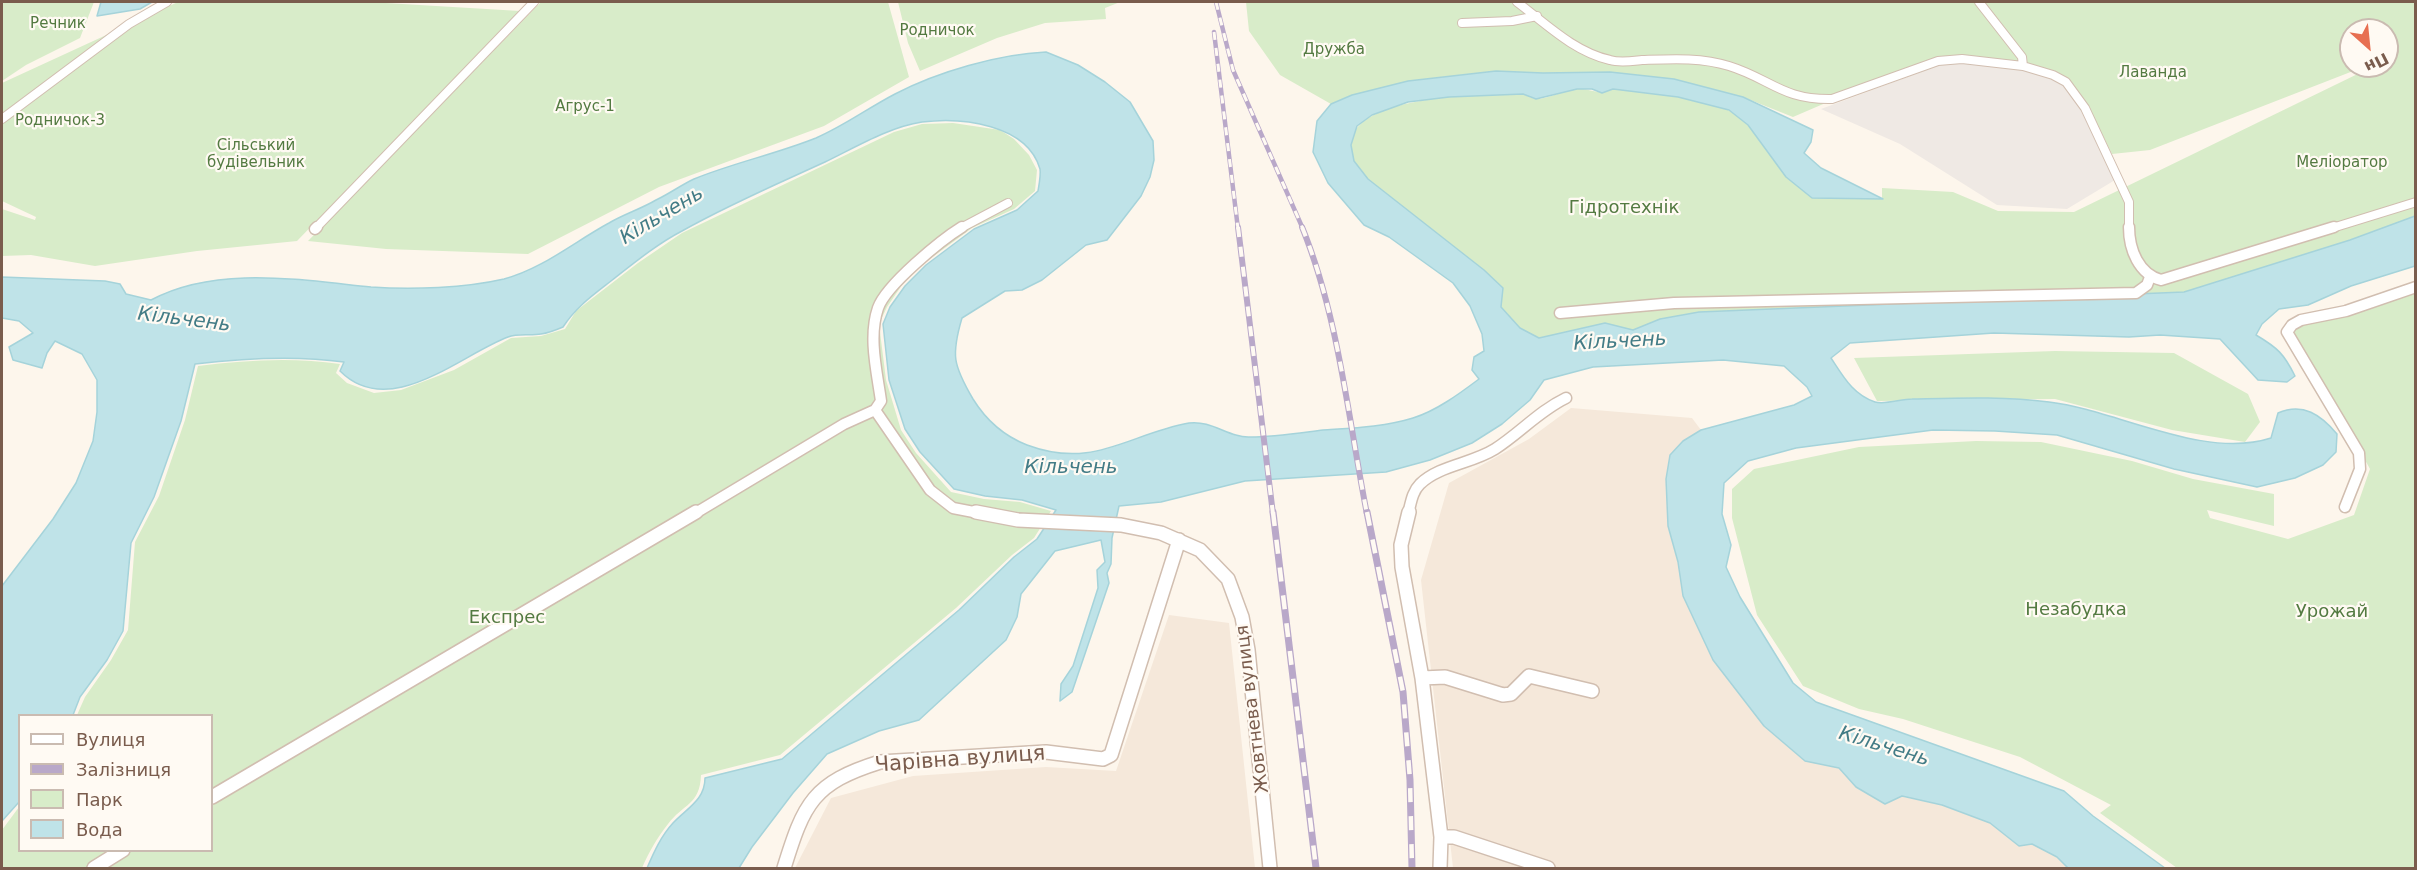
<!DOCTYPE html>
<meta charset="utf-8">
<style>
body{margin:0}
#map{position:relative;width:2417px;height:870px;overflow:hidden;background:#fdf6ec;font-family:"DejaVu Sans",sans-serif}
canvas{display:block}
.frame{position:absolute;inset:0;border:3px solid #7a5c4d;pointer-events:none}
.legend{position:absolute;left:18px;top:714px;width:195px;height:138px;box-sizing:border-box;background:#fffaf3;border:2px solid #cabbb1;margin:0;padding:8px 10px;list-style:none;font-size:18px;color:#7a5c4d}
.legend li{display:flex;align-items:center;gap:12px;height:30px}
.legend b{width:30px;border:2px solid #cabbb1}
.north{position:absolute;left:2339px;top:18px;width:60px;height:60px;box-sizing:border-box;background:#fffaf3;border:2px solid #cabbb1;border-radius:50%;rotate:153deg;font-size:16px;font-weight:700;line-height:24px;text-align:center;color:#7a5c4d}
.north::after{content:'';display:block;margin:auto;width:21px;height:27px;background:#e76f51;clip-path:polygon(50% 0,100% 100%,50% 72%,0 100%)}
</style>
<div id="map">
<canvas width="2417" height="870"></canvas>
<div class="frame"></div>
<ul class="legend">
<li><b style="height:8px;background:#fff"></b>Вулиця</li>
<li><b style="height:8px;background:#b9a8c9"></b>Залізниця</li>
<li><b style="height:16px;background:#d8ecc9"></b>Парк</li>
<li><b style="height:16px;background:#bfe3e8"></b>Вода</li>
</ul>
<div class="north">Пн</div>
</div>
<script>
const c = document.querySelector('canvas').getContext('2d');
c.lineJoin = 'round';
function fill(path, color) { c.fillStyle = color; c.fill(path, 'evenodd'); }
function strokePath(path, color, width, dash) { c.strokeStyle = color; c.lineWidth = width; c.lineCap = dash ? 'butt' : 'round'; c.setLineDash(dash || []); c.stroke(path); }
function write(font, color, halo, rows, align = 'center') {
  c.font = font + ' "DejaVu Sans",sans-serif'; c.lineWidth = 4.5; c.setLineDash([]); c.textBaseline = 'middle'; c.strokeStyle = halo; c.fillStyle = color; for (const [text, x, y, turn = 0] of rows) {
    c.save(); c.translate(x, y); c.rotate((+turn || 0) * Math.PI / 180); c.textAlign = isNaN(turn) ? turn : align; if (halo) c.strokeText(text, 0, 0); c.fillText(text, 0, 0); c.restore();
  }
}
const residential = new Path2D(`
 M1571,408L1692,418L1701,430L1683,441L1678,562L1683,596L1713,660L1764,726L1805,761L1839,768L1856,787L1942,805L1990,823L2019,846L2032,844L2057,857L2068,868H1453L1421,580L1449,483L1529,439Z
 M1169,615L1229,623L1255,868H795L831,798L913,776L1046,767L1116,771Z`);
const industrial = new Path2D(`
 M1948,62H1971L2022,69L2061,82L2081,109L2115,180L2067,209L1997,205L1900,144L1821,109Z`);
const green = new Path2D(`
 M2,2H94L80,38L26,65L2,81Z
 M178,2H369L520,11L297,241L197,251L95,266L31,255L2,256V209L35,220L36,217L2,201V83Z
 M541,2H888L909,77L824,126L659,187L528,254L386,249L308,241Z
 M898,2H1120L1105,8L1106,19L1045,23L997,38L920,71L908,43Z
 M1246,2H2415V216L2350,240L2184,292L1699,312L1660,319L1633,330L1605,323L1539,338L1520,328L1501,307L1503,288L1368,179C1364,174 1357,167 1354,161C1325,94 1484,94 1519,94C1526,94 1531,99 1537,99C1548,99 1564,90 1576,89C1586,88 1595,93 1603,92C1608,92 1611,89 1616,89C1645,90 1703,97 1728,110C1740,116 1750,127 1758,137L1882,199V188L1953,192L1998,211L2074,212L2374,66H2387V60L2394,56L2387,58V30H2351V66H2366L2150,150L2112,154L2086,102L2068,79L1966,56L1872,83L1793,117L1743,97L1610,72L1543,73L1496,71L1408,81L1353,95L1331,104L1280,75L1249,31Z
 M953,123L1000,130L1014,139L1029,155L1037,170L1035,191L1014,209L972,228L923,264L902,285L887,307L879,324L886,380L901,430L916,453L951,492L984,499L1020,502L1051,511L1034,538L1012,555L956,608L780,755L701,775C700,805 683,804 668,824C657,838 649,852 642,868H2V830L19,807L20,850H212V716L77,715L85,697L111,660L128,630L135,542L159,496L185,420L198,366C246,360 293,357 340,364L336,373L347,383L374,393L401,390L454,370L511,338L541,336L565,329L576,311L638,263L682,233L894,132L922,124Z
 M2415,290V868H2177L2100,813L2111,805L2020,757L1903,719L1859,709L1803,686L1757,615L1732,518V489L1754,469L1859,447L1976,441L2041,442L2132,461L2193,479L2274,494V526L2207,510L2210,518L2288,539L2354,515L2370,469L2317,372L2301,351L2292,331L2306,322Z
 M2055,351L2174,353L2248,394L2260,422L2245,442L2172,430L2055,399L1877,401L1854,358Z`);
const water = new Path2D(`
 M101,2H152L140,9L97,16Z
 M1046,52L1078,65L1105,82L1130,102L1153,141L1154,160L1150,177L1141,196L1107,240L1086,245L1042,280L1022,290L1005,291L962,318C951,355 953,365 973,399C986,420 1004,436 1027,445C1094,470 1128,434 1189,423C1212,420 1229,438 1250,437C1274,437 1299,433 1323,430C1352,428 1384,427 1413,418C1436,411 1459,394 1479,379L1472,370L1474,357L1484,351L1482,334L1470,306L1453,283L1389,237L1364,225L1328,183L1313,152L1317,121L1331,104L1352,95L1408,81L1496,71L1543,73L1610,72L1674,79L1743,97L1813,130L1811,142L1804,153L1821,168L1883,199L1812,198L1786,177L1748,125L1729,110L1678,97L1613,89L1602,93L1592,89H1577L1536,99L1523,94L1449,97L1408,102L1372,115L1357,126L1351,145L1354,161L1368,179L1484,270L1503,288L1501,307L1520,328L1539,338L1605,323L1633,330L1660,319L1699,312L2184,292L2350,240L2415,216V266L2351,286L2308,305L2279,309L2262,324L2256,335C2278,348 2284,354 2295,376L2287,382L2258,380L2220,339L2160,335L2129,337L1994,333L1850,343L1831,358C1843,376 1853,395 1875,402C1885,405 1901,399 1912,399C1957,398 2004,396 2049,402C2117,410 2203,460 2271,438L2278,413C2303,402 2321,415 2337,434L2336,452L2323,465L2295,478L2257,487L2174,469L2057,435L1995,431L1933,430L1796,448L1748,461L1724,483L1722,514L1731,545L1726,567L1740,597L1793,683L1816,702L2064,791L2093,816L2165,868H2068L2057,857L2032,844L2019,846L1990,823L1942,805L1902,796L1885,804L1856,787L1839,768L1805,761L1764,726L1713,660L1683,596L1678,562L1668,526L1666,479L1670,455L1683,441L1701,430L1794,405L1812,396L1807,387L1784,366L1723,360L1593,367L1544,380L1530,400L1502,424L1472,443L1430,460L1386,472L1245,481L1161,502L1119,506L1112,538L1111,564L1107,573L1109,583L1072,692L1060,701L1061,684L1073,666L1098,588L1097,570L1105,562L1101,540L1055,551L1021,594L1017,617L1006,640L919,720L879,731L827,754L793,793L752,847L739,868H647C654,852 661,836 673,823C687,808 705,800 705,778L782,759L959,610L1014,557L1037,539L1056,510L1022,500L985,496L954,489L920,452L905,429L889,380L883,324L890,307L905,286L926,265L974,229L1017,210L1038,191C1039,185 1041,175 1040,169C1027,124 961,117 922,122C889,127 856,147 825,162C777,184 728,205 682,231C657,244 634,263 611,281C593,295 576,307 563,327C556,330 548,333 541,334C530,336 518,333 508,337C460,355 390,421 340,371L344,362C294,355 245,358 195,364L181,421L154,497L131,543L123,631L107,660L80,697L73,715L20,716L19,802L2,821V586L53,519L76,483L93,441L97,412V380L82,354L55,341L47,353L42,368L13,360L9,347L33,333L19,321L2,318V277L105,281L120,284L126,294L151,300C216,265 300,280 371,287C412,290 465,288 504,279C542,269 574,242 609,223C624,214 641,209 656,200C669,194 681,185 694,179C733,163 776,154 816,138C844,126 868,108 895,94C937,72 999,54 1046,52Z`);
const minorFar2 = new Path2D(`
 M1517,2C1545,23 1574,52 1610,60C1620,63 1632,61 1642,60C1670,59 1701,57 1729,66C1771,79 1782,100 1832,99L1938,61L1962,59L2023,66L2053,75L2066,82L2085,108L2129,202V229
 M1979,2L2022,57L2023,66
 M1462,23L1512,21L1537,16
 M2,119L129,24L167,2
 M315,229L534,2
 M959,229L1008,203
 M2329,229L2416,202`);
const minorFar1 = new Path2D(`
 M2129,227C2129,250 2139,274 2161,280L2334,227
 M315,229L317,227
 M1560,313L1674,303L2136,293L2147,285L2150,277
 M875,410L930,490L953,508L984,514
 M2345,507L2360,469L2359,453L2287,332L2292,325L2301,320L2346,311L2416,287
 M694,514L844,424L875,410L881,401C877,372 868,337 878,308C886,285 941,240 962,227
 M1408,514C1411,503 1412,492 1420,484C1440,465 1471,464 1495,449C1520,433 1539,411 1566,398`);
const minor = new Path2D(`
 M976,512L1018,520L1121,525L1161,533L1200,550L1228,579L1242,617L1248,650L1270,868
 M1409,512L1401,545L1402,567L1422,678L1441,837L1440,868
 M1422,678L1445,677L1503,695L1511,694L1529,676L1592,691
 M212,797L696,512
 M1441,837H1454L1548,868
 M94,868L123,850
 M784,868C804,803 813,783 880,762L1046,752L1103,759L1111,755L1179,540`);
const railFar2 = new Path2D(`
 M1216,2L1233,70L1303,229
 M1214,32L1238,229`);
const railFar1 = new Path2D(`
 M1238,227L1273,514
 M1302,227C1339,318 1348,418 1367,514`);
const rail = new Path2D(`
 M1273,512L1316,868
 M1367,512L1403,692L1410,780L1412,868`);
const farParknames = [
 ["Речник",58,24],
 ["Родничок",937,31],
 ["Дружба",1334,50],
 ["Лаванда",2153,73],
 ["Агрус-1",585,107],
 ["Родничок-3",60,121],
 ["Сільський",256,146],
 ["будівельник",256,163],
 ["Меліоратор",2342,163]
];
const parkNames = [
 ["Гідротехнік",1624,208],
 ["Незабудка",2076,610],
 ["Урожай",2332,612],
 ["Експрес",507,618]
];
const streetNames = [
 ["Жовтнева вулиця",1253,709,-97]
];
const waterNames = [
 ["Кільчень",662,216,-31],
 ["Кільчень",184,320,7],
 ["Кільчень",1620,342,-3],
 ["Кільчень",1071,468],
 ["Кільчень",1884,747,17]
];
const nearStreetnames = [
 ["Чарівна вулиця",960,760,-4]
];
fill(residential, '#f5e8da');
fill(industrial, '#efe9e4');
fill(green, '#d8ecc9');
fill(water, '#bfe3e8');
strokePath(water, '#a5d3da', 1.5);
strokePath(minorFar2, '#d1beb0', 10);
strokePath(minorFar1, '#d1beb0', 13);
strokePath(minor, '#d1beb0', 16);
strokePath(minorFar2, '#fff', 8);
strokePath(minorFar1, '#fff', 10);
strokePath(minor, '#fff', 13);
strokePath(railFar2, '#b9a8c9', 4.5);
strokePath(railFar1, '#b9a8c9', 6);
strokePath(rail, '#b9a8c9', 7);
strokePath(railFar2, '#fffaf3', 3, [8]);
strokePath(railFar1, '#fffaf3', 4, [10]);
strokePath(rail, '#fffaf3', 4.5, [14]);
write('15px', '#537a41', '#fffaf3', farParknames);
write('18px', '#537a41', '#fffaf3', parkNames);
write('18px', '#7a5c4d', '#fffaf3', streetNames);
write('italic 20px', '#437c86', '#fffaf3', waterNames);
write('21px', '#7a5c4d', '#fffaf3', nearStreetnames);
</script>
